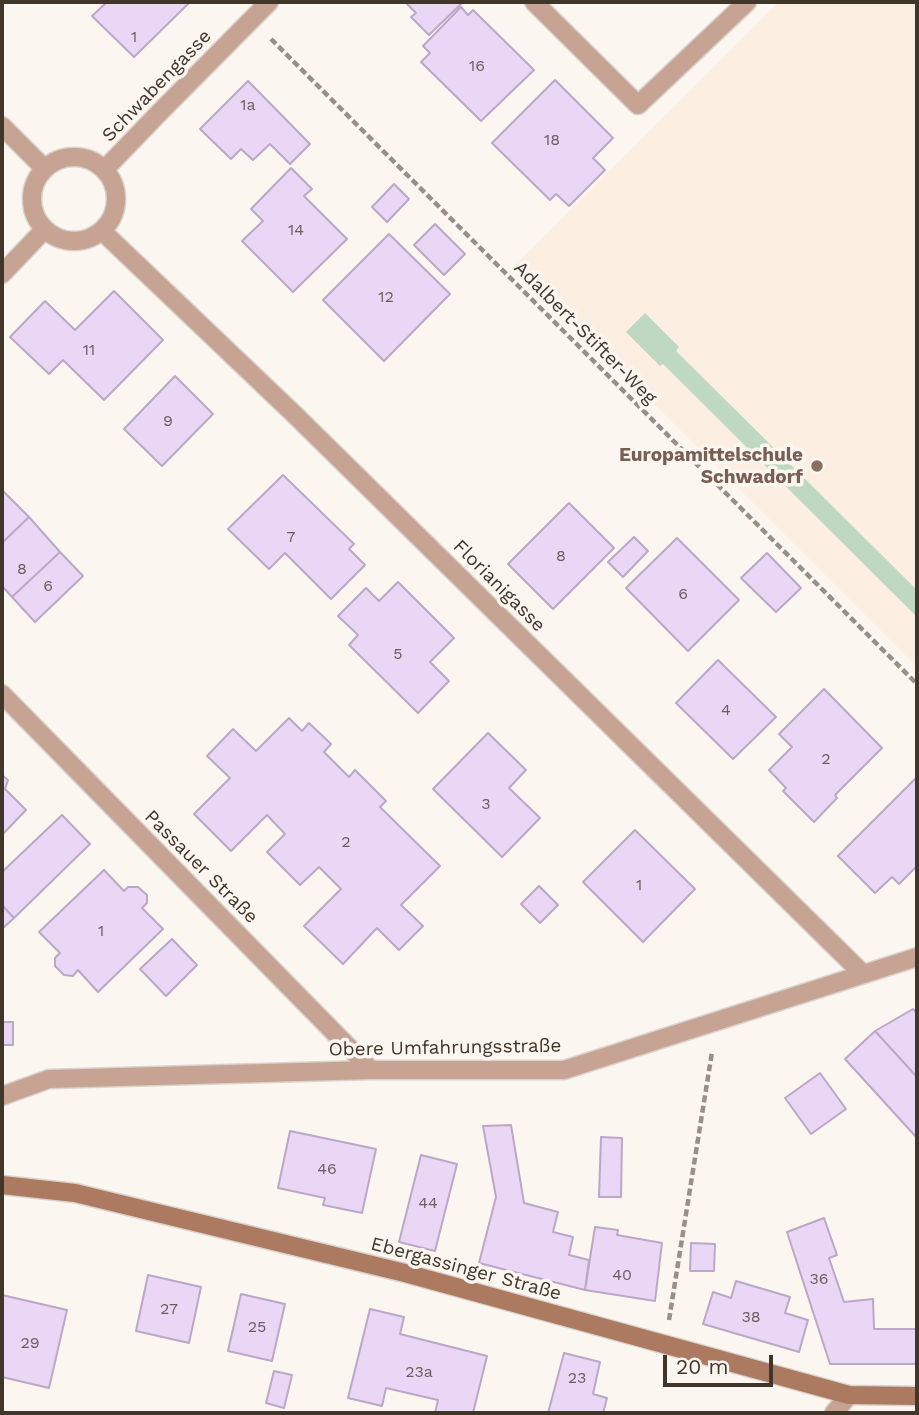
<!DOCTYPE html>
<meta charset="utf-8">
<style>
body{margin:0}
#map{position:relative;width:919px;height:1415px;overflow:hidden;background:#fcf6f1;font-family:"Work Sans",sans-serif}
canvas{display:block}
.frame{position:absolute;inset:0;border:4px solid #41362a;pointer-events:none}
.scale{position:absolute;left:663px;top:1355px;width:110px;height:32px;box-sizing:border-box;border:4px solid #41362a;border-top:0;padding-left:9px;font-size:21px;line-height:24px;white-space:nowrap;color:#41362a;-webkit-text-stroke:5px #fcf6f1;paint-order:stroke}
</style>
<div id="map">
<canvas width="919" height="1415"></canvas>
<div class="frame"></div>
<div class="scale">20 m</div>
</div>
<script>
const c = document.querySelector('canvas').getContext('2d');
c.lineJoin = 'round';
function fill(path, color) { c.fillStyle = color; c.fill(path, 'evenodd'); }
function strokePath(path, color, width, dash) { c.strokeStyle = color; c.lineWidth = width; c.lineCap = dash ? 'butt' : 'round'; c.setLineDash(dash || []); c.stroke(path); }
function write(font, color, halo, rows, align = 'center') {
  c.font = font + ' "Work Sans",sans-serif'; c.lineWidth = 7; c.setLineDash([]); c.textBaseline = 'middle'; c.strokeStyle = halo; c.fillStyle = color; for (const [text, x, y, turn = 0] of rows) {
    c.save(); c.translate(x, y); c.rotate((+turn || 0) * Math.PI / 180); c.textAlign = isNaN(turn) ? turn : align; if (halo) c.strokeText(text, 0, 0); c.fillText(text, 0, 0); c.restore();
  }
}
const built = new Path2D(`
 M779,2H917V667L515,265Z`);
const green = new Path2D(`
 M645,313L679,347L676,351L917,590V617L663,364L660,366L626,332Z`);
const building = new Path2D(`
 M107,2H190L134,57L92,16Z
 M405,2H463L429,35L411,17L416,13Z
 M461,7L468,15L473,10L534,70L481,121L421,62L430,53L423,46Z
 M555,80L613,138L593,158L605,170L569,206L556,194L550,200L492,143Z
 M248,81L310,144L290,164L270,144L253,160L241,149L231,159L200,129Z
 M291,168L312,189L304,196L347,239L293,292L242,241L263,221L251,209Z
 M394,184L409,199L387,222L372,207Z
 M435,224L465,254L444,275L414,245Z
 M389,234L450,294L384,361L323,300Z
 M114,291L163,340L104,400L63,360L49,374L10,337L45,301L75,330Z
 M175,376L213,414L162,466L124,429Z
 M283,475L354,544L349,549L365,565L331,599L285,553L269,569L228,529Z
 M2,490L29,517L2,543Z
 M569,503L614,548L553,609L508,564Z
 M29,517L60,552L12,597L2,586V543Z
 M634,537L648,551L623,577L608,562Z
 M677,538L739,600L688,651L626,588Z
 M60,552L83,576L35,622L12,597Z
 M767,553L801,588L776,612L741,578Z
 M398,582L454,638L430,662L449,681L418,713L349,645L358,635L338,616L366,588L379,601Z
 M718,660L776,717L733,759L676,703Z
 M824,689L882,748L835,795L837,798L814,822L783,791L786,788L769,770L792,747L779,734Z
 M289,718L302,731L309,723L331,744L324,752L349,777L355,770L386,801L380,807L440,866L401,905L423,926L399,950L377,928L343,964L304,926L341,889L319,867L300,885L267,852L285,834L267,815L231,851L194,814L230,778L207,756L233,729L256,751Z
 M488,733L526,770L509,788L540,818L502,857L433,789Z
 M2,775L8,780L5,789L26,810L2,835Z
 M917,777V870L915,868L899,884L892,877L875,893L838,856Z
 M62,815L90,844L14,918L2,905V872Z
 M635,830L695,889L643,942L583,882Z
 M104,870L124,891L128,887H138L147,895V903L142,908L163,929L98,992L78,970L73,976L64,975L55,966V958L60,953L39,932Z
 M539,886L558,905L540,923L521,904Z
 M2,905L14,918L2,929Z
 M172,939L197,965L166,996L140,969Z
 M913,1009L917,1013V1077L875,1031Z
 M2,1022H13V1045H2Z
 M875,1031L917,1077V1138L845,1059Z
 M820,1073L846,1109L811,1134L785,1098Z
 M511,1125L524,1203L558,1212L553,1232L573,1237L569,1255L589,1260L585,1290L479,1263L496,1197L483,1126Z
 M290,1131L376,1149L362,1213L323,1205L325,1198L278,1188Z
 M601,1137L622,1138L621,1197H599Z
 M421,1155L457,1164L435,1251L399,1242Z
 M824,1218L837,1255L829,1258L844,1302L873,1299L874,1329H917V1364H830L787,1232Z
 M595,1227L618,1230L617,1235L662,1243L655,1301L585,1290Z
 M691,1243L715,1244L714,1271H690Z
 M148,1275L201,1287L189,1343L136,1331Z
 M736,1281L790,1297L785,1313L808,1320L799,1352L703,1324L713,1292L731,1298Z
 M241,1294L285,1304L272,1361L228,1351Z
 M2,1295L67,1310L49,1388L2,1377Z
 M370,1309L404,1317L400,1334L487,1356L473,1413H435L438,1400L386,1388L382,1406L348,1398Z
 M564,1353L600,1362L593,1394L607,1398L603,1413H548Z
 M274,1371L292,1375L284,1408L266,1403Z`);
const path = new Path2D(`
 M271,39L917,684
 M669,1320L712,1052`);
const street = new Path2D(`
 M534,2L638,105L747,2
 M2,126L44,168
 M32 199a42 42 0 1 1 84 0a42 42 0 1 1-84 0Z
 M105,169L159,113L269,2
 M102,231L295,415L863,974
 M2,274L44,230
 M2,694L371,1070
 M2,1096L49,1079L371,1070H564L917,957
 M834,1413L849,1395`);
const secondary = new Path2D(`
 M2,1185L75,1193L405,1273L849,1395L917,1396`);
const markers = [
 [817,466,7,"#8d6e63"]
];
const numberNames = [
 ["1",134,37],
 ["16",477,66],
 ["1a",248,105],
 ["18",552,140],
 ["14",296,230],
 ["12",386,297],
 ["11",89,350],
 ["9",168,421],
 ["7",291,537],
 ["8",561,556],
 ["8",22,569],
 ["6",48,586],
 ["6",683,594],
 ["5",398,654],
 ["4",726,710],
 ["2",826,759],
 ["3",486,804],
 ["2",346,842],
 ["1",639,885],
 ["1",101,931],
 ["46",327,1169],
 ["44",428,1203],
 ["40",622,1275],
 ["36",819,1279],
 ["27",169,1309],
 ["38",751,1317],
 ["25",257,1327],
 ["29",30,1343],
 ["23a",419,1372],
 ["23",577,1378]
];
const streetNames = [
 ["Schwabengasse",157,86,-46],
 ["Adalbert-Stifter-Weg",585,333,45],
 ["Florianigasse",499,586,45],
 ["Passauer Straße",201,867,45],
 ["Obere Umfahrungsstraße",445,1048,-1],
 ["Ebergassinger Straße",466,1269,15]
];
const educationNames = [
 ["Europamittelschule",803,455],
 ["Schwadorf",803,477]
];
fill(built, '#fceee0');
fill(green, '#bfd8c2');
fill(building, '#ead7f5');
strokePath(building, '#bba7c6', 2);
strokePath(street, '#dad3cd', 21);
strokePath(secondary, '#dad3cd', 21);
strokePath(path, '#988f87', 4.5, [7, 3.5]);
strokePath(street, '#c6a392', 18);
strokePath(secondary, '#ab7a61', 18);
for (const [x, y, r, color] of markers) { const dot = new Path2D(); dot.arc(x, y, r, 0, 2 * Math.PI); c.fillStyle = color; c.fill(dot); strokePath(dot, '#fcf6f1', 2.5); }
write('16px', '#6b5e5d', null, numberNames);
write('19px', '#41362a', '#fcf6f1', streetNames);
write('bold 19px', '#785e54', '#fcf6f1', educationNames, 'right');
</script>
